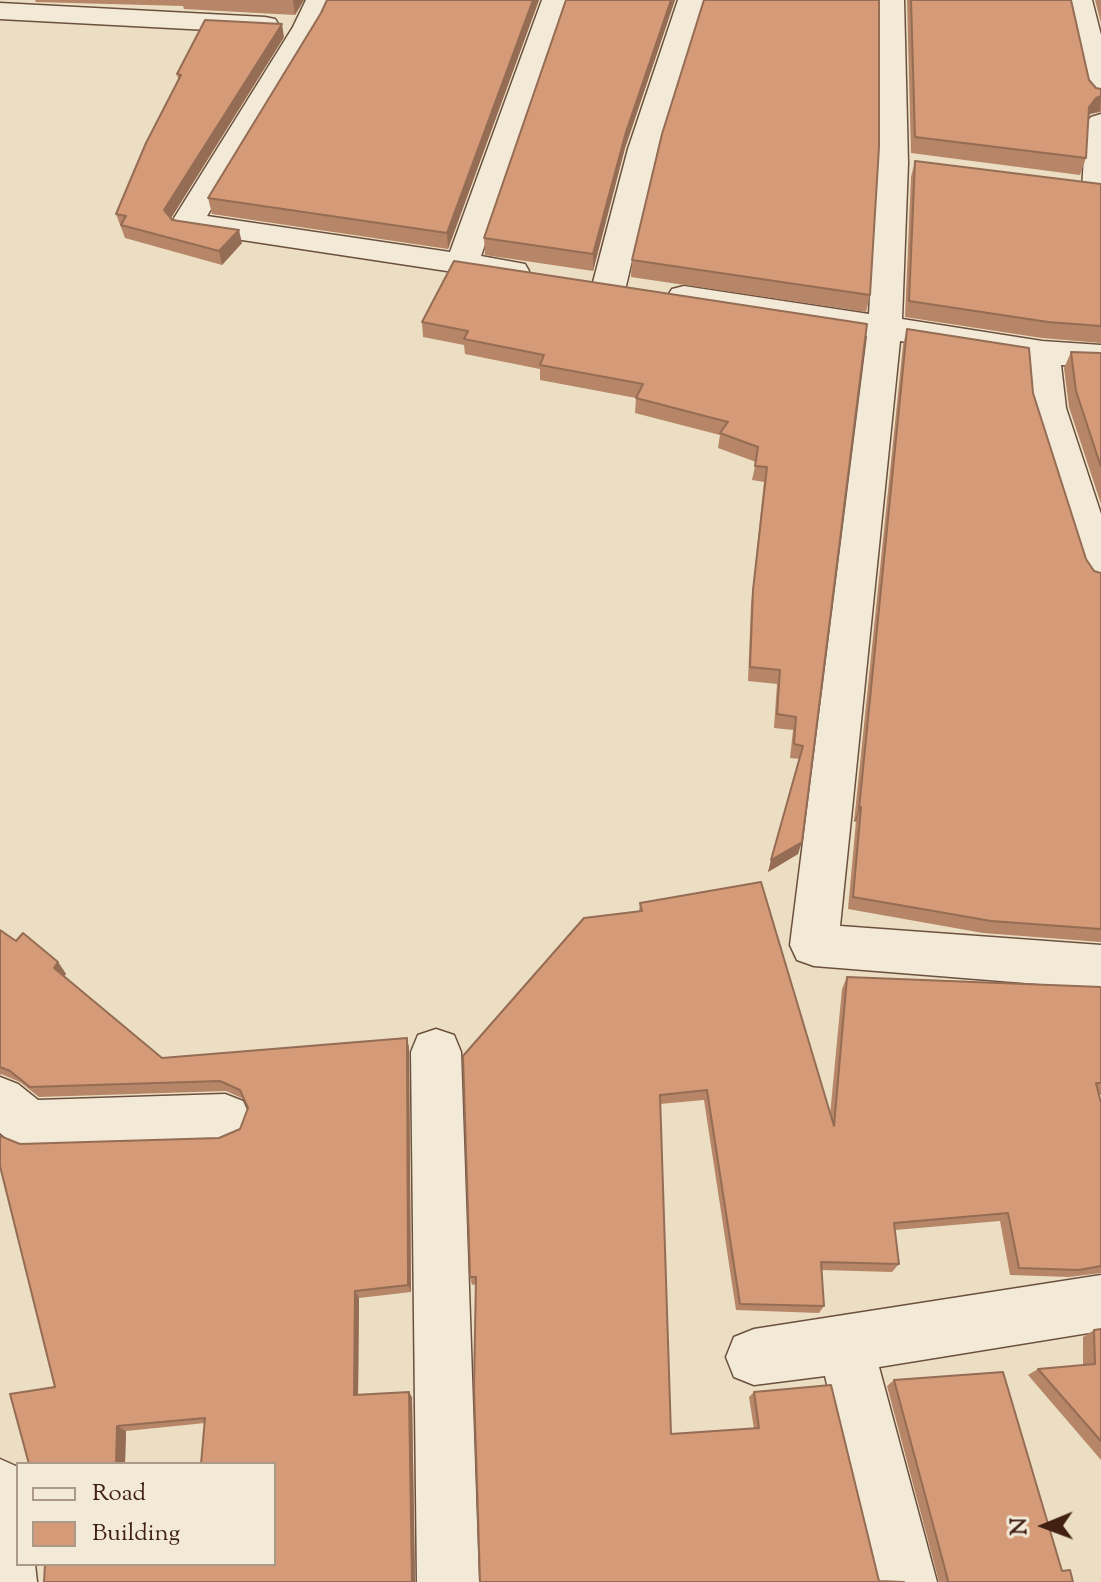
<!DOCTYPE html>
<style>
body{margin:0}
#map{position:relative;width:1101px;height:1582px;overflow:hidden;background:#ebdec2;font-family:"Sorts Mill Goudy",serif}
canvas{display:block}
.legend{position:absolute;left:16px;top:1462px;width:260px;height:104px;box-sizing:border-box;background:#f2ead7;border:2px solid #ab9988;margin:0;padding:10px 14px;list-style:none;font-size:24px;color:#412012}
.legend li{display:flex;align-items:center;gap:16px;height:40px}
.legend b{width:40px;border:2px solid #ab9988}
.north{position:absolute;left:1005px;top:1486px;width:80px;height:80px;-webkit-text-stroke:6px #f2ead7;paint-order:stroke;rotate:269deg;font-size:22px;font-weight:700;line-height:32px;text-align:center;color:#412012}
.north::after{content:'';display:block;margin:auto;width:28px;height:36px;background:#412012;clip-path:polygon(50% 0,100% 100%,50% 72%,0 100%)}
</style>
<div id="map">
<canvas width="1101" height="1582"></canvas>
<ul class="legend">
<li><b style="height:10px;background:#f2ead7"></b>Road</li>
<li><b style="height:22px;background:#d59b78"></b>Building</li>
</ul>
<div class="north">N</div>
</div>
<script>
const c = document.querySelector('canvas').getContext('2d');
c.lineJoin = 'round';
function strokePath(path, color, width, dash) { c.strokeStyle = color; c.lineWidth = width; c.lineCap = dash ? 'butt' : 'round'; c.setLineDash(dash || []); c.stroke(path); }
function fill(path, color) { c.fillStyle = color; c.fill(path, 'evenodd'); }
const street = new Path2D(`
 M306,0H332L321,27L207,216L450,252L542,0H568L481,256L525,264L529,271L525,278L513,281L176,230L171,223L293,27Z
 M678,0H704L658,149L626,286L621,293L609,296L597,293L592,286L628,149Z
 M878,0H904L908,163L902,319L1042,341L1101,345V367L1061,365L1066,408L1101,514V588L1087,583L1081,573L1030,408L1026,361L900,341L840,926L1101,945V989L814,966L797,960L790,945L867,336L684,308L672,305L667,297L672,289L684,286L869,314L878,163Z
 M1066,0H1092L1101,35V104L1091,101L1086,95Z
 M0,3L265,17L275,19L279,25L275,31L265,33L0,19Z
 M1101,114V199L1087,197L1082,190L1086,123L1091,117Z
 M436,1029L454,1035L461,1052L479,1582H417L411,1052L418,1035Z
 M0,1077L18,1084L38,1100L225,1094L243,1101L251,1119L243,1137L225,1144L30,1150L12,1143L0,1133Z
 M1101,1275V1331L879,1367L937,1582H875L825,1376L754,1385L734,1377L726,1357L734,1337L754,1329Z
 M0,1459L18,1467V1564H35L37,1582H0Z`);
const wall = new Path2D(`
 M35,0H304L295,15L184,9L183,6L36,2Z
 M539,0L448,249L212,214L208,198L321,13Z
 M566,0H675L625,148L593,271L485,255L484,238Z
 M907,0H1071L1089,80L1096,88L1101,89V112L1090,114L1088,117L1086,158L1080,175L911,153Z
 M1095,0H1101V23Z
 M284,37L171,218L242,243L222,265L125,238L116,214L178,79L177,74Z
 M915,161L1101,184V343L1042,338L905,317L911,177Z
 M632,260L870,295L866,312L631,277Z
 M422,322L867,324L798,854L768,872L800,759L790,758L793,730L774,728L777,684L748,681L751,604L764,482L752,480L756,462L718,448L720,435L635,413L636,398L540,380V369L465,354L464,345L423,337Z
 M907,329L1033,393L1086,559L1094,571L1101,573V942L983,933L848,909L856,821L854,822L903,345Z
 M1071,352L1101,353V504L1069,407L1064,368Z
 M640,903L830,1115L842,989L847,977L1101,987V1095H1099L1101,1103V1273L1069,1277L1010,1275L1000,1221L895,1230L899,1264L892,1272L822,1270L824,1306L819,1313L736,1310L704,1100L660,1104L671,1434L754,1429L749,1397L754,1392L879,1581L480,1582L476,1284L472,1285L470,1277L639,912Z
 M0,930L16,941L58,962L66,974L64,976L162,1058L407,1038L409,1048L411,1292L359,1298L358,1395L412,1397L415,1582L274,1564L205,1423L126,1431L125,1464L55,1387L20,1144L219,1138L240,1129L248,1108L244,1099L226,1091L39,1097L20,1082L1,1074L0,1075Z
 M1101,1329V1460L1028,1375L1038,1369L1083,1365V1337L1094,1330Z
 M894,1380L1062,1571L1073,1582H939L887,1386Z`);
const shadedWall = new Path2D(`
 M293,0H304L295,15Z
 M533,0H539L448,249L447,233Z
 M671,0H675L625,148L593,271V254L626,132Z
 M282,24L284,37L168,223L164,210Z
 M1101,96L1100,111L1090,114L1083,123L1089,107L1096,98Z
 M239,230L242,243L222,265L219,251Z
 M861,807L856,821L854,822L859,809Z
 M802,842L798,854L768,872L771,860Z
 M58,962L66,974L62,979L54,968Z
 M407,1038L409,1048L411,1292L408,1285Z
 M355,1291L359,1298L358,1400L354,1395Z
 M409,1392L412,1397L415,1582H412Z
 M117,1426L126,1431L125,1464H116Z`);
const building = new Path2D(`
 M327,0H533L447,233L208,198L321,13Z
 M566,0H671L626,132L593,254L484,238Z
 M704,0H879V147L870,295L632,260L662,134Z
 M911,0H1071L1089,80L1096,88L1101,89V96L1096,98L1089,107L1086,158L915,137Z
 M205,20L282,24L164,210L172,220L239,230L219,251L121,225L126,216L116,214L146,143L181,75L177,74Z
 M915,161L1101,184V326L1048,322L909,301Z
 M454,261L867,324L802,842L771,860L803,746L794,744L796,717L777,714L780,670L750,667L753,590L767,467L755,466L758,447L720,433L728,422L636,398L643,384L540,365L544,355L464,339L468,331L422,322Z
 M907,329L1029,348L1033,393L1086,559L1094,571L1101,573V929L991,921L853,897L861,807L859,809Z
 M1071,352L1101,353V467L1076,391Z
 M761,882L834,1126L847,977L1101,987V1083H1096L1101,1103V1266L1079,1270L1019,1268L1008,1213L894,1223L899,1264L821,1262L824,1306L740,1304L707,1090L660,1095L671,1434L759,1428L754,1392L831,1385L879,1581L904,1582H480L474,1388L476,1277H470L463,1056L584,918L642,911L640,903Z
 M0,930L16,941L23,933L58,962L54,968L162,1058L407,1038L408,1285L355,1291L354,1395L409,1392L412,1582H44L45,1564H274V1464H201L205,1418L117,1426L116,1464H29L10,1394L55,1387L0,1166V1136L20,1144L219,1138L240,1129L248,1108L240,1090L220,1081L30,1087L10,1071L0,1067Z
 M1101,1329V1441L1038,1369L1095,1364L1094,1330Z
 M1003,1372L1062,1571L1070,1570L1073,1582H947L948,1580L894,1380Z`);
strokePath(street, '#6c503e', 3);
fill(street, '#f2ead7');
fill(wall, '#b78567');
fill(shadedWall, '#956c54');
fill(building, '#d59b78');
strokePath(building, '#956c54', 2);
</script>
